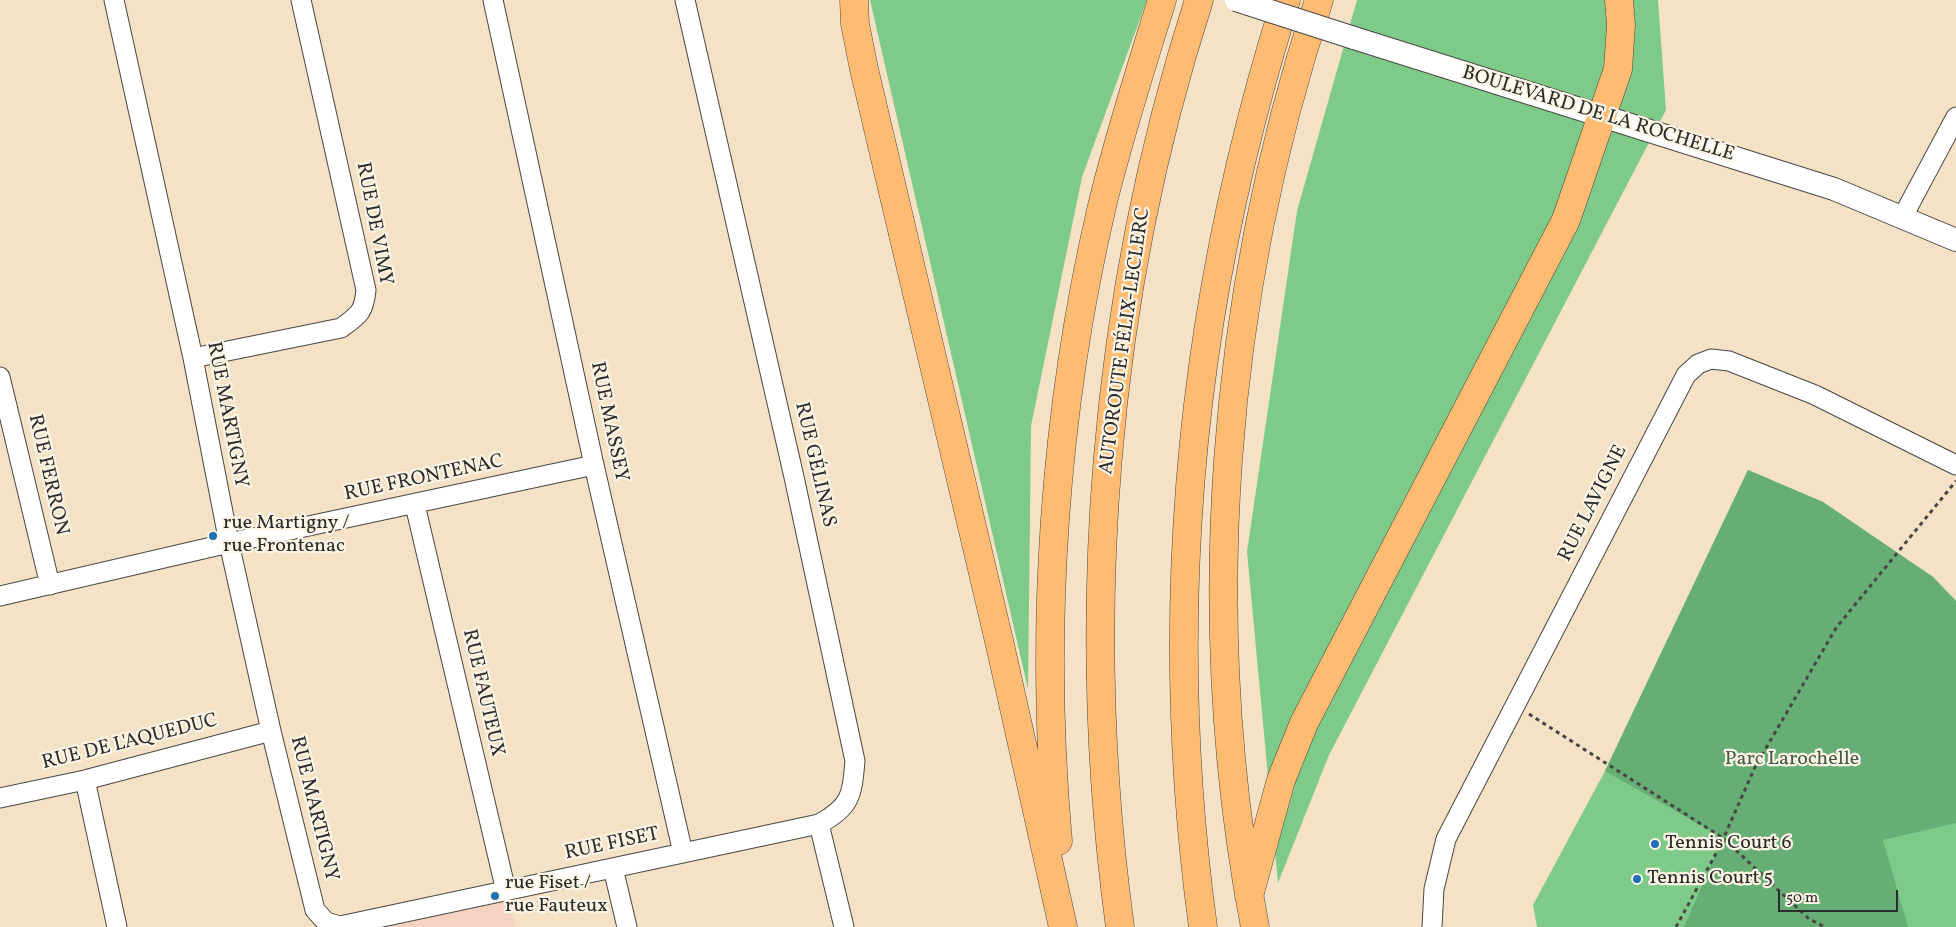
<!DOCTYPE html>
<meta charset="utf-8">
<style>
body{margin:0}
#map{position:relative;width:1956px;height:927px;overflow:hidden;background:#f5e2c6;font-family:Vollkorn,serif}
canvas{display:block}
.scale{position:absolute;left:1778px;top:890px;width:120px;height:22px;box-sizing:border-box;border:2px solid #2b2b2b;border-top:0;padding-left:6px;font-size:15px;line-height:18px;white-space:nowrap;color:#2b2b2b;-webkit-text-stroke:4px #fcf5e5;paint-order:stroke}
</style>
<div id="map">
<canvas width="1956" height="927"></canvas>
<div class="scale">50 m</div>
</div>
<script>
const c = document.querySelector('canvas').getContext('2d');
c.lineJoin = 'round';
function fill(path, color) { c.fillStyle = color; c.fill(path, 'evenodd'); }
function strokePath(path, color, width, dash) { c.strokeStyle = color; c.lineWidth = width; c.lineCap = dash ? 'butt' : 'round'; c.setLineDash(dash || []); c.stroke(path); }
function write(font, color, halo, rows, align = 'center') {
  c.font = font + ' Vollkorn,serif'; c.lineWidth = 4.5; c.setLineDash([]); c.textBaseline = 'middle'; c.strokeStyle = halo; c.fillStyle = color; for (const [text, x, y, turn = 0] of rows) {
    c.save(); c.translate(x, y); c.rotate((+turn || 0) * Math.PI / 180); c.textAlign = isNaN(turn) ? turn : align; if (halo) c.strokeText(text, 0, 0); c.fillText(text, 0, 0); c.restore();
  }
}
const built = new Path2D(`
 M506,891L516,927H340Z`);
const green = new Path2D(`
 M870,0H1147L1082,177L1031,426L1028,689Z
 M1357,0H1658L1666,110L1329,755L1278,883L1247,552L1297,211Z
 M1748,470L1823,502L1933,577L1956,601V927H1537L1533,905L1605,771Z`);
const forest = new Path2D(`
 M1748,470L1823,502L1933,577L1956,601V823L1883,840L1908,927H1684L1723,838L1605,771Z`);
const path = new Path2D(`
 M1529,714L1723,838L1809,919L1825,927
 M1676,927L1720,846L1755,767L1836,628L1956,481`);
const minor = new Path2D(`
 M114,0L193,358L229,543L271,731L315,910L326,922L340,926L819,824C851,807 852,795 855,761L794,477L685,0
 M493,0L594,465L683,853
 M1902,218L1956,117
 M193,358L341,328C359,315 364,312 366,290L301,0
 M0,377L50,585
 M415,505L506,891
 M0,596L229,543L594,465
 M85,780L117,927
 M0,798L85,780L271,731
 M819,824L844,927
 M613,868L627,927
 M1432,927L1434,889L1446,839L1686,375L1698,364L1711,359L1729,361L1815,395L1956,465`);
const tertiary = new Path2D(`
 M1354,38L1834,189L1956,240`);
const motorway = new Path2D(`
 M854,0L855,24L864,69L1000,645L1063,927
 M1058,841C1039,631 1054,411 1102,206C1119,136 1141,68 1162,0
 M1249,896L1281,780L1304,723L1566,220L1618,69L1621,25L1619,0
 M1120,927C1078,618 1103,297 1199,0
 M1203,927C1160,612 1190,303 1286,0
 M1255,927C1196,619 1221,297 1319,0`);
const tertiaryBridge = new Path2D(`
 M1236,0L1354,38`);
const markers = [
 [213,536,5,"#1f6fb2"],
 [1655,844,5,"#1f6fb2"],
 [1637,879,5,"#1f6fb2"],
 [495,896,5,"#1f6fb2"]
];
const streetNames = [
 ["BOULEVARD DE LA ROCHELLE",1598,115,17],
 ["RUE DE VIMY",373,224,79],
 ["AUTOROUTE FÉLIX-LECLERC",1126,341,-82],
 ["RUE MARTIGNY",226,415,79],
 ["RUE MASSEY",608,422,78],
 ["RUE GÉLINAS",814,465,77],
 ["RUE FERRON",47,475,77],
 ["RUE FRONTENAC",424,479,-12],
 ["RUE LAVIGNE",1594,504,-63],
 ["RUE FAUTEUX",482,693,77],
 ["RUE DE L'AQUEDUC",130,743,-14],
 ["RUE MARTIGNY",313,809,76],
 ["RUE FISET",612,845,-12]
];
const poiNames = [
 ["rue Martigny /",223,524],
 ["rue Frontenac",223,547],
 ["Tennis Court 6",1665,844],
 ["Tennis Court 5",1647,879],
 ["rue Fiset /",505,884],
 ["rue Fauteux",505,907]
];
const parkNames = [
 ["Parc Larochelle",1792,760]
];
fill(built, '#f6d2c3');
fill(green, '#7eca89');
fill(forest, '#66ae75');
strokePath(minor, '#494642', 21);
strokePath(tertiary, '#494642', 24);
strokePath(motorway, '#494642', 29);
strokePath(path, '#494642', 3, [4, 4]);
strokePath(minor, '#fff', 19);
strokePath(tertiary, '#fff', 22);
strokePath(motorway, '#ffbb71', 28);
strokePath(tertiaryBridge, '#494642', 24, []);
strokePath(tertiaryBridge, '#fff', 22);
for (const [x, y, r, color] of markers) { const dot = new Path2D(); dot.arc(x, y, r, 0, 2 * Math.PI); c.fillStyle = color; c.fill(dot); strokePath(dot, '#fcf5e5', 2); }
write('20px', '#2b2b2b', '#fcf5e5', streetNames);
write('20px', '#2b2b2b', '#fcf5e5', poiNames, 'left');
write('20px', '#445b47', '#fcf5e5', parkNames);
</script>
